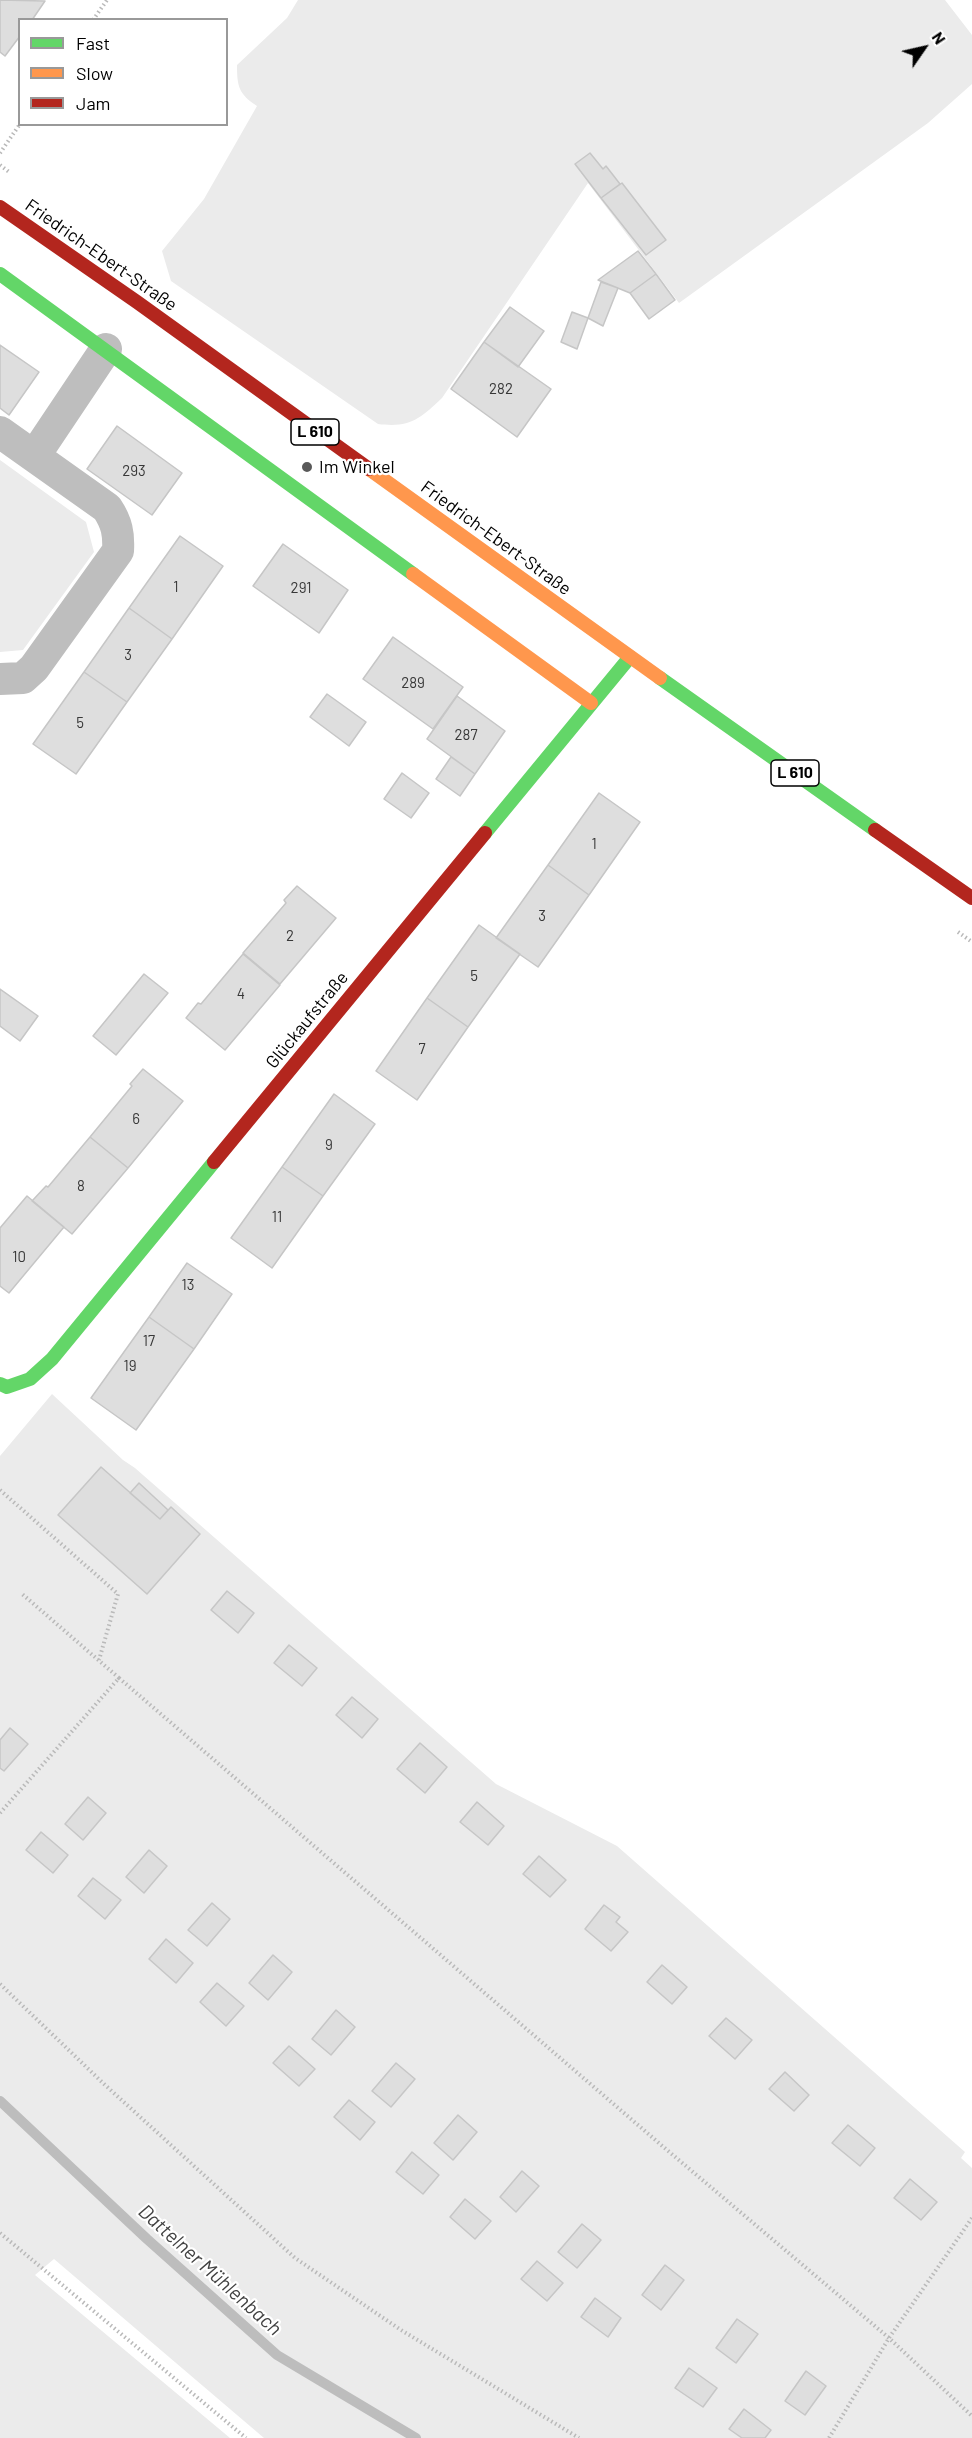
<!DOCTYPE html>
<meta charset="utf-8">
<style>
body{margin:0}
#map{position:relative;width:972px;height:2438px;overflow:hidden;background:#fff;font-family:Barlow,sans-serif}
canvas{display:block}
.legend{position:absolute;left:18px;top:18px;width:210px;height:108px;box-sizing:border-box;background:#fff;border:2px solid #999;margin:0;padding:8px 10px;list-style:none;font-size:18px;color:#000}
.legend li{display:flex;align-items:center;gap:12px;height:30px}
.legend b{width:30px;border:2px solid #999}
.north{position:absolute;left:894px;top:18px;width:60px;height:60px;-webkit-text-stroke:4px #fff;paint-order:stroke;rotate:56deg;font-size:16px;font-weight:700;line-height:24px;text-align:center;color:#000}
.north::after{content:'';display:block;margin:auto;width:21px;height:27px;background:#000;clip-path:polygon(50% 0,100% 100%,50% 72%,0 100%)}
</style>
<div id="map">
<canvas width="972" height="2438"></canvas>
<ul class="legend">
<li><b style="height:8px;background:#63d668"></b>Fast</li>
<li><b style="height:8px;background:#ff974d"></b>Slow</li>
<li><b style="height:8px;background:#b3261e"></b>Jam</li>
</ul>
<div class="north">N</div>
</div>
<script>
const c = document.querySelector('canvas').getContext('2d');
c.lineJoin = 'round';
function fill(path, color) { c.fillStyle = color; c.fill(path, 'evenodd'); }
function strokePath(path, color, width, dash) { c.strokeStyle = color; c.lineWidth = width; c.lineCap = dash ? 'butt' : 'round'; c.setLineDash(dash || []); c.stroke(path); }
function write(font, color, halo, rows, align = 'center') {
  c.font = font + ' Barlow,sans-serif'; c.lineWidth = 4.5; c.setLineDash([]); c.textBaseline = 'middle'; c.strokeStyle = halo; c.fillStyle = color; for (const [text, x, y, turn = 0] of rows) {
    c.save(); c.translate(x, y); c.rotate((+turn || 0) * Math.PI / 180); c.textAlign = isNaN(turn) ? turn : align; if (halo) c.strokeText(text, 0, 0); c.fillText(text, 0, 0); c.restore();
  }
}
const green = new Path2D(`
 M298,0H945L972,35V84L928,123L679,303L588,183L442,398C420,419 410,428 378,424L171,281L162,251L204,199L257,106C239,94 237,87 237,65L287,18Z
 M0,460L86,522L94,552L23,650L0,652Z
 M52,1394L123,1460L135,1468L496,1784L617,1846L965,2152L961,2158L972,2168V2438H264L54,2259L35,2275L230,2438H0V1456Z`);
const stream = new Path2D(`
 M0,2101L147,2239L277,2355L416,2438`);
const building = new Path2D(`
 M0,0L45,1L32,20H20V36L5,56L0,52Z
 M590,153L603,169L606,166L620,184L601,198L575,164Z
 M622,183L666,240L646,255L601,198Z
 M638,251L656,274L630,293L598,280Z
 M656,274L675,300L649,319L630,293Z
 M601,282L618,288L603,326L588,318Z
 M510,307L544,331L518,367L484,342Z
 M572,312L588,318L577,349L561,342Z
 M484,342L551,389L517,437L451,389Z
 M0,345L39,372L9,415L0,408Z
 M117,426L182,473L152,515L87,469Z
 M180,536L223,566L172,639L129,608Z
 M283,544L348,590L319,633L253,586Z
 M129,608L172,639L127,702L84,672Z
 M393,637L463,687L433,729L363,679Z
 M84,672L127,702L76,774L33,744Z
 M327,694L366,722L349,746L310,717Z
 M457,696L505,731L475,774L427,739Z
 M451,757L475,774L460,796L436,779Z
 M402,773L429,793L411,818L384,799Z
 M599,793L640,822L589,895L548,865Z
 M548,865L589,895L538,967L496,938Z
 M297,886L336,918L280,984L243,953L286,903L284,900Z
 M479,925L520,954L468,1027L427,998Z
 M243,954L280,985L225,1050L186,1018L198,1003L201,1004Z
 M144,974L168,993L116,1055L93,1036Z
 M0,989L38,1016L20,1041L0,1026Z
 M427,998L468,1027L417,1100L376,1071Z
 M143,1069L183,1101L128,1168L90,1137L132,1086L130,1084Z
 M334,1094L375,1124L323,1196L282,1167Z
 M90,1137L128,1168L72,1234L32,1201L46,1186L48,1187Z
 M282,1167L323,1196L272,1268L231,1238Z
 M27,1196L64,1227L9,1293L0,1286V1228Z
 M187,1263L232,1294L194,1349L149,1317Z
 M149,1317L194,1349L136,1430L91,1398Z
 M101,1467L160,1519L171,1507L200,1534L147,1594L58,1515Z
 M139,1483L168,1510L160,1519L130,1493Z
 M227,1591L254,1613L238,1633L211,1610Z
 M289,1645L317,1668L302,1686L274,1663Z
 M352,1697L378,1719L362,1738L336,1715Z
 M10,1728L28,1744L4,1771L0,1768V1740Z
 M420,1743L447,1767L425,1793L397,1769Z
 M88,1797L106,1813L83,1840L65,1824Z
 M477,1802L504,1826L488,1845L460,1822Z
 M41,1832L68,1855L53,1873L26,1850Z
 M149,1850L167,1866L144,1893L126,1877Z
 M539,1856L566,1880L550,1897L523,1874Z
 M93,1878L121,1900L105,1919L78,1896Z
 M212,1903L230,1919L207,1946L188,1930Z
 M604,1905L620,1917L616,1922L628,1932L611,1951L585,1929Z
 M166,1939L193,1963L176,1983L149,1959Z
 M273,1955L292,1972L268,2000L249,1983Z
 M662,1965L687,1987L672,2004L647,1982Z
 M217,1983L244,2006L226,2026L200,2002Z
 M336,2010L355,2027L331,2055L312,2039Z
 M726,2018L752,2040L735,2059L709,2036Z
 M289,2046L315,2069L299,2086L273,2063Z
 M396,2063L415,2079L391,2107L372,2091Z
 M785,2072L809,2095L794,2111L769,2089Z
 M349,2100L375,2122L360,2140L334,2117Z
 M458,2115L477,2132L453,2160L434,2143Z
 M848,2125L875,2148L860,2166L832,2143Z
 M412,2152L439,2175L423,2194L396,2172Z
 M522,2171L539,2186L516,2212L500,2197Z
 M910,2179L937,2202L921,2220L894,2198Z
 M465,2199L491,2221L475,2239L450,2217Z
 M582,2224L601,2240L577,2268L558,2252Z
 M537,2261L563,2283L547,2301L521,2279Z
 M665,2265L684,2280L661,2310L642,2295Z
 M595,2298L621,2318L608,2337L581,2317Z
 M737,2319L758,2334L736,2363L716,2348Z
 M689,2368L717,2388L703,2407L675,2388Z
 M806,2371L826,2386L805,2415L785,2401Z
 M744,2409L771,2430L765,2438H742L729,2429Z`);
const path = new Path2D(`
 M93,20L107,0
 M0,153L20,124
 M0,165L9,172
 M958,932L972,942
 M0,1490L118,1594L99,1660
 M119,1678L667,2150L889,2338L972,2416
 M0,1813L119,1678L21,1593
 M0,1984L104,2084L295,2258L401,2330L579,2438
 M0,2233L246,2438
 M829,2438L889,2338L972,2218`);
const street = new Path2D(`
 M0,432L107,508C117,523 119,534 118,551L34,668L23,678L0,679
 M35,455L106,349`);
const fast = new Path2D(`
 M0,274L413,574
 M660,678L875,830
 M485,833L630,657
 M0,1384L7,1387L30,1379L52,1359L214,1162`);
const slow = new Path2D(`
 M369,469L660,678
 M413,574L591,703`);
const jam = new Path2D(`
 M0,207L137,302L369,469
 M875,830L972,898
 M214,1162L485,833`);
const markers = [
 [307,467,6,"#595959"]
];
const numberNames = [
 ["282",501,389],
 ["293",134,471],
 ["1",176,587],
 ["291",301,588],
 ["3",128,655],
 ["289",413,683],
 ["5",80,723],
 ["287",466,735],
 ["1",594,844],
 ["3",542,916],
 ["2",290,936],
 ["5",474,976],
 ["4",241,994],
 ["7",422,1049],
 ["6",136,1119],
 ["9",329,1145],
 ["8",81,1186],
 ["11",277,1217],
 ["10",19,1257],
 ["13",188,1285],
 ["17",149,1341],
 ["19",130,1366]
];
const shields = [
 [315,432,48],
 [795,773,48]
];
const shieldNames = [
 ["L 610",315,432],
 ["L 610",795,773]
];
const streetNames = [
 ["Friedrich-Ebert-Straße",101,255,35],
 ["Friedrich-Ebert-Straße",496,538,36],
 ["Glückaufstraße",307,1020,-51]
];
const poiNames = [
 ["Im Winkel",319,467]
];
const waterNames = [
 ["Dattelner Mühlenbach",210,2270,42]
];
fill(green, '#ebebeb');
strokePath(stream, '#bdbdbd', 10);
fill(building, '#dedede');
strokePath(building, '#c6c6c6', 1.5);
strokePath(path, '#b9b9b9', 4, [1.5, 3]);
strokePath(street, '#bebebe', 32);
strokePath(fast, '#63d668', 14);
strokePath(slow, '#ff974d', 14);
strokePath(jam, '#b3261e', 14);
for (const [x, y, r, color] of markers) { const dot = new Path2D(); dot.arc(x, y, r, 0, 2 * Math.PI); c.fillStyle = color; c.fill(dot); strokePath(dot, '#fff', 2); }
write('15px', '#383838', null, numberNames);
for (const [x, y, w] of shields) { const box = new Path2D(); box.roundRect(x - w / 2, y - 13, w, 26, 4.5); c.fillStyle = '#fff'; c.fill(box); strokePath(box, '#000', 1.5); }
write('bold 16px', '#000', null, shieldNames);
write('18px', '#000', '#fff', streetNames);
write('18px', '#000', '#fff', poiNames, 'left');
write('italic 20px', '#424242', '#fff', waterNames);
</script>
